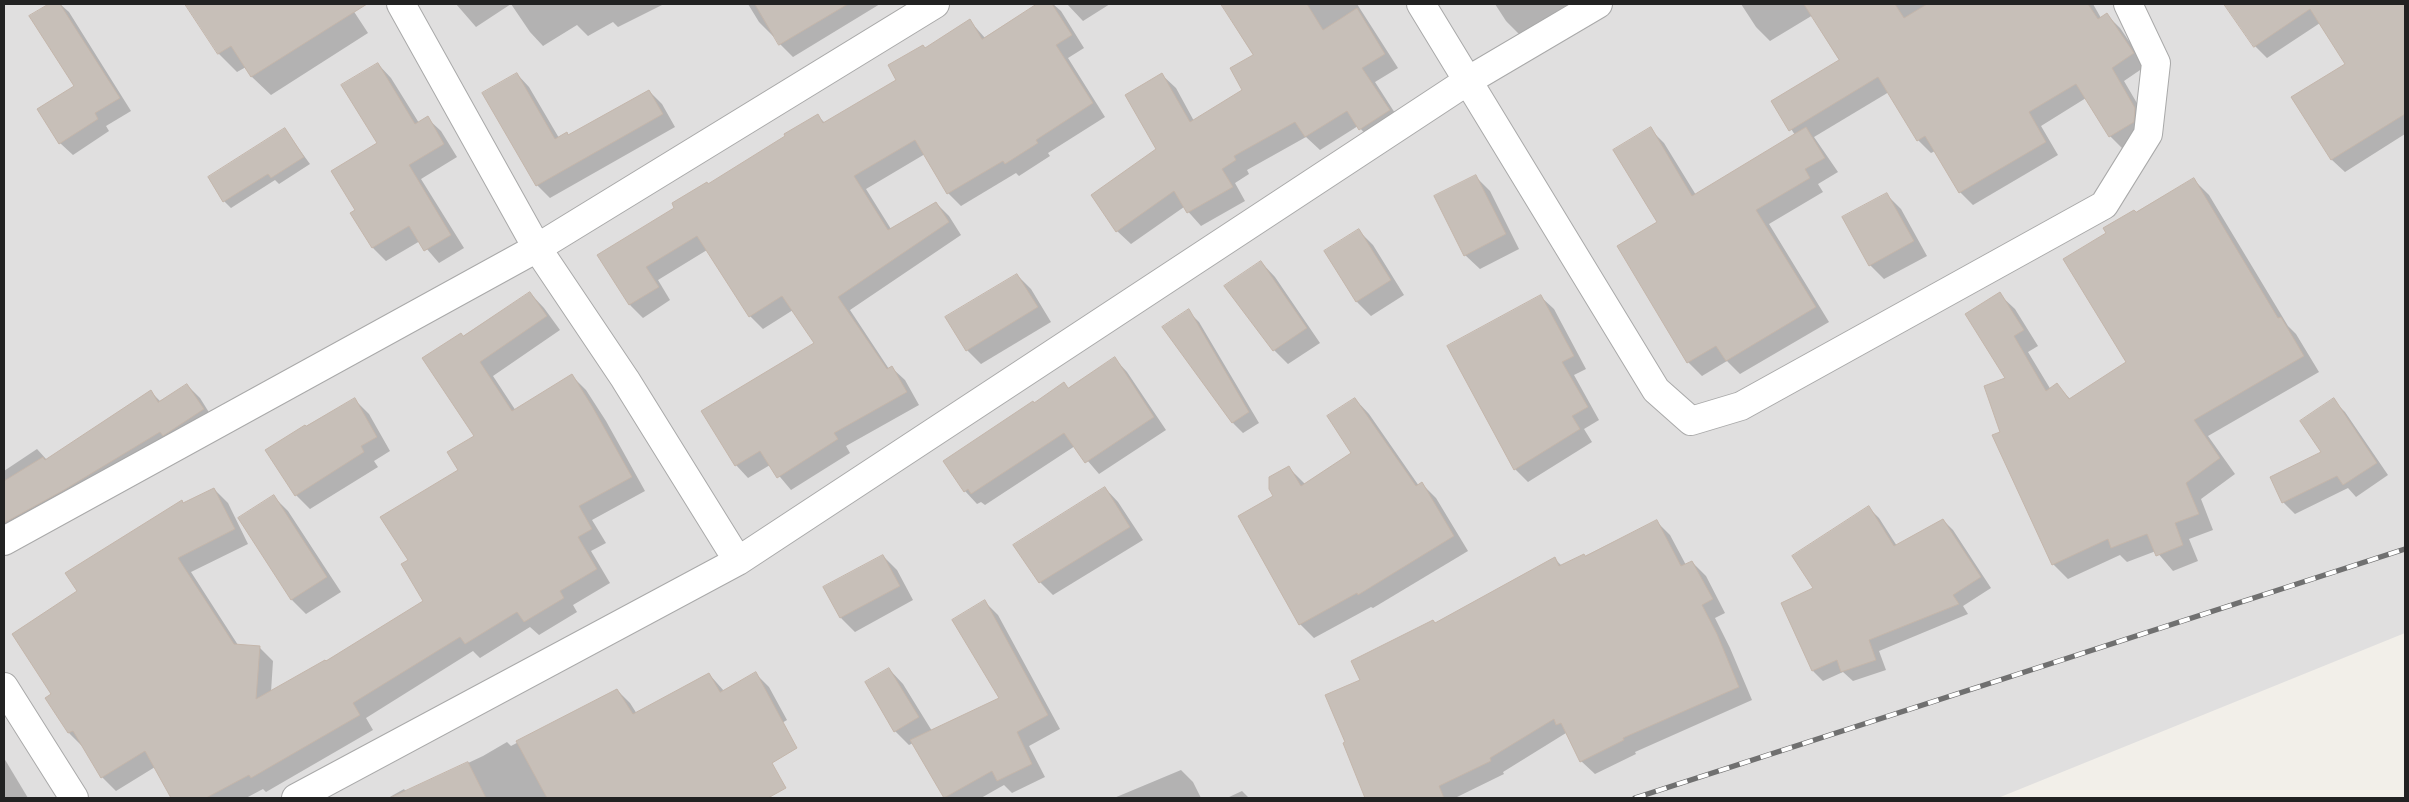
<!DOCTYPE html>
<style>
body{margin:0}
#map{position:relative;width:2409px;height:802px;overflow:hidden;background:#f2efe9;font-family:"IBM Plex Sans",sans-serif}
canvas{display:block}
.frame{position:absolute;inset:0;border:5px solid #222;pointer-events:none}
</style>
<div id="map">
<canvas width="2409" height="802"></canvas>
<div class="frame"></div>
</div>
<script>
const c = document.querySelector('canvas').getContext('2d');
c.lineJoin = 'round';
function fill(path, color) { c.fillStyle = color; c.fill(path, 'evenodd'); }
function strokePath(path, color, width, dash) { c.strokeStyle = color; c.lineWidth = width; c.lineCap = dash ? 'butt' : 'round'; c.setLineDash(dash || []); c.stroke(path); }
const residential = new Path2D(`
 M4,4H2405V633L1998,798H4Z`);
const shadow = new Path2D(`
 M51,4H60L69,12L131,111L106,126L109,131L73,155L60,143L75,86L31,17Z
 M187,4H349L368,33L271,95L252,77L246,67L237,72L219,54Z
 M456,4H664L618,27L613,22L588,36L577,25L543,46L530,32L511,4L476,27Z
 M748,4H880L793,57L780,44L775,35L773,36L759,22Z
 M1040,4H1053L1061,11L1084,48L1068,58L1105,117L1048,153L1050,156L1019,176L1016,173L961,206L948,193L925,154L866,189L891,229L936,203L949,216L961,235L850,310L889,369L892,368L905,380L919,405L846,446L850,453L791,490L770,465L748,478L736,465L816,344L793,310L763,329L750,316L707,250L658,280L670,300L643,318L630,305L599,255L676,208L818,116L825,123L897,80L925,49L970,21L985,38Z
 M1067,4H1110L1083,21Z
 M1222,4H1357L1398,68L1375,82L1402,124L1373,142L1358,126L1320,150L1306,137L1247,170L1249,174L1235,183L1245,201L1201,226L1184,207L1131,244L1117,231L1158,150L1162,75L1176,88L1194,121L1244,91L1255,55Z
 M1495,4H1569L1520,35L1506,21Z
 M1741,4H1829L1831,6L1835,4H2093L2101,18L2107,15L2120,28L2146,66L2124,81L2148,122L2123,149L2110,136L2086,98L2041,126L2058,155L1973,205L1960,192L1935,151L1931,153L1918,140L1889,92L1814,137L1838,172L1818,184L1823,192L1769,224L1829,322L1740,374L1727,361L1702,376L1688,362L1659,222L1650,129L1664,143L1696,195L1795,135L1773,101L1840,61L1813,15L1770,41L1756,27Z
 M2228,4H2405V134L2345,172L2332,160L2293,97L2347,64L2320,23L2267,58L2255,46Z
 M378,64L391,78L419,123L427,118L441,131L457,157L421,179L464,248L439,263L420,241L386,261L373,248L352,213L357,210L379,143Z
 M517,74L529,87L559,138L569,136L649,91L662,104L675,127L550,198L537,185Z
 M285,130L310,164L279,184L275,180L231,208L224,201Z
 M1476,177L1490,191L1519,249L1480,269L1465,255Z
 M2193,179L2209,195L2288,326L2296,334L2319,372L2208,436L2235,474L2201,499L2213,530L2189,539L2198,561L2173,571L2156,551L2127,562L2120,555L2068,579L2053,564L2002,433L2007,379L1999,294L2015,309L2038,346L2028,352L2051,390L2057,385L2071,400L2127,363L2108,234L2136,213Z
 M1886,194L1901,209L1927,256L1884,279L1870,265Z
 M1359,231L1373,245L1404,295L1371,316L1357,302L1326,251Z
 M1261,262L1275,277L1320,343L1288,364L1274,350Z
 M1017,275L1031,289L1051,322L981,364L967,350Z
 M530,293L544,308L560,330L493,376L516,411L572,376L586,390L606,421L645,491L592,520L606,543L591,551L610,583L573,605L577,612L539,635L530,627L480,658L473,651L366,718L373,730L266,792L263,789L246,798H173L155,767L116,791L102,777L83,747L69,733L47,698L53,694L79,592L184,504L214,489L228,503L248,544L191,572L238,645L259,647L273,661L271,692L349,648L425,601L410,561L475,437L463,337Z
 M1541,297L1554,309L1586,369L1574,375L1599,420L1584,429L1592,442L1528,482L1515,469L1449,347Z
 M1188,311L1199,322L1259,423L1243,433L1233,423Z
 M1115,359L1127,372L1166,430L1099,474L1075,446L985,505L981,502L977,504L965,491L1064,384L1069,389Z
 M187,385L200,398L215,422L4,544V471L37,449L47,460L151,392L161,402Z
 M1355,399L1369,414L1419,486L1422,484L1436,498L1468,551L1373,608L1371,607L1314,638L1300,624L1275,497L1289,468L1305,484L1352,453Z
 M355,400L369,414L390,451L374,461L378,467L310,509L296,495L306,428Z
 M2333,400L2345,412L2388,475L2356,497L2348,488L2295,514L2283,502L2323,453Z
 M1105,488L1118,502L1143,540L1053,595L1040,582Z
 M274,497L288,511L341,592L306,614L292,600L240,519Z
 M1869,508L1879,518L1897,546L1943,520L1953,530L1991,588L1963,606L1968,614L1879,651L1886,670L1853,681L1843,672L1823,681L1813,671L1814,588Z
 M1656,521L1670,535L1686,565L1692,562L1706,576L1725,613L1715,618L1730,648L1752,700L1635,752L1636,754L1595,774L1581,761L1566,733L1503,772L1504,774L1455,798H1367L1345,744L1362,680L1435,624L1555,559L1562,566L1586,557Z
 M883,556L897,570L913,600L855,632L841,618L825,588Z
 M985,602L998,615L1060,729L1029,746L1045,777L1012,793L1004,785L981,798H946L913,743L909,745L895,731L866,683L889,669L903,684L932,731L1001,699Z
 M709,674L724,691L756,674L769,687L787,720L727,754L751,798H388L404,789L406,792L483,756L507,742L511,746L617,690L630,703L637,714Z
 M4,758L28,798H4Z
 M1181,770L1193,782L1201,798H1114Z
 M1242,791L1249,798H1227Z`);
const building = new Path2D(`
 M49,4H60L120,98L95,113L98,119L59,144L37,109L74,86L29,16Z
 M185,4H367L251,77L231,46L218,54Z
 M755,4H848L779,45Z
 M1037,4H1052L1072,35L1056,45L1093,103L1036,140L1038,143L1005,164L1003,161L947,194L915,140L854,176L888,230L936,202L949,222L838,297L887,369L892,366L907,392L834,433L838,439L777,478L760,451L735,466L701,411L814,343L782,296L749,317L697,236L646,267L659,287L629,305L597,255L674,208L672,203L707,182L708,184L785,136L784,134L818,114L823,123L896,80L888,65L923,45L925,48L970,19L982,39Z
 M1221,4H1307L1323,30L1357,8L1385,54L1362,68L1390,110L1359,130L1347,111L1305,137L1295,122L1234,156L1236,160L1222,169L1233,187L1187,213L1174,191L1116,232L1091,195L1156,149L1125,95L1162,73L1190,122L1242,90L1230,68L1253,55Z
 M1804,4H1895L1904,18L1927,4H2088L2098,19L2107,13L2134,53L2112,68L2135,108L2134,122L2109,137L2076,84L2029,112L2046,142L1959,193L1925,136L1917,141L1878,77L1789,131L1771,101L1839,60Z
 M2224,4H2405V114L2331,160L2291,97L2345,64L2310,9L2254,47Z
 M378,63L415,124L428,116L444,144L409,165L451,235L424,251L409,226L372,248L350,213L355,210L331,171L377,143L341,85Z
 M517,73L555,139L567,132L568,135L649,90L663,114L536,186L482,93Z
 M1651,127L1692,196L1806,127L1825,158L1805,169L1810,178L1756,210L1816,307L1726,361L1716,346L1687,363L1617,246L1657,222L1613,150Z
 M285,128L304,157L271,178L268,174L223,202L208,177Z
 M1476,175L1506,234L1464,256L1434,196Z
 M2194,178L2278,318L2281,317L2304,356L2194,420L2220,458L2186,483L2199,514L2175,523L2183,545L2156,556L2147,534L2111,548L2108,539L2052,565L1992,435L2000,432L1984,386L2005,378L1965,314L2000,292L2024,330L2014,336L2046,391L2057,383L2069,399L2126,362L2063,259L2106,233L2103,228L2134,210L2136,212Z
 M1887,193L1914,241L1869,266L1842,217Z
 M1359,229L1391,280L1356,302L1324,251Z
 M1261,261L1307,328L1273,351L1224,286Z
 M1017,274L1038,307L966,351L945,317Z
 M530,292L547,316L480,362L512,411L572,374L592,406L632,477L579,506L592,529L578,537L597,569L560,591L564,598L524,622L517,612L465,644L460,637L353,703L360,715L251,778L249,775L206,798H171L145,751L101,778L73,731L68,733L45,698L51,694L12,634L77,591L65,573L182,500L183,503L214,488L235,529L178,558L234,644L260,646L256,699L325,660L326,661L423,601L401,564L408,560L380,517L458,470L447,452L474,436L422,358L461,333L463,336Z
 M1541,295L1574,356L1562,362L1588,407L1572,416L1580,429L1514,470L1447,346Z
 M1189,309L1249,412L1232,423L1162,327Z
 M1115,357L1154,417L1085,463L1064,433L971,494L968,489L964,492L943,461L1033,401L1034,403L1064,382L1068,388Z
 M187,384L204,409L163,436L160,432L64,490L4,523V481L43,457L45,460L151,390L158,402Z
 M355,398L377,437L361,446L364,452L295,496L265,450L305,425L306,426Z
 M1355,398L1416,486L1422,482L1454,536L1358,595L1357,593L1299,625L1238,516L1273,496L1269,489V477L1289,466L1301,486L1351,453L1327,416Z
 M2334,398L2377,463L2343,485L2337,476L2282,503L2270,477L2321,452L2300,421Z
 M1105,487L1130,527L1039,583L1013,545Z
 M274,495L327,577L291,600L238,518Z
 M1869,506L1894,546L1943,519L1981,577L1953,595L1959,604L1869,640L1876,660L1841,672L1837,660L1812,671L1781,603L1813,588L1792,556Z
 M1657,520L1681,566L1692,561L1713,599L1702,605L1717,634L1739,687L1623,738L1624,740L1580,762L1561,723L1556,725L1554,719L1490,758L1491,761L1439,786L1444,798H1365L1343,743L1345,742L1325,695L1360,680L1351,661L1433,620L1435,623L1555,557L1559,566L1584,554L1585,556Z
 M883,555L900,586L840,618L823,587Z
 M985,600L1048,715L1017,732L1032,764L997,781L992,771L944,798L910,740L999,698L952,620Z
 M889,668L919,717L894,732L865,682Z
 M756,672L797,748L772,763L786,788L768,798H547L516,741L617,689L633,714L709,673L720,692Z
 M468,762L486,798H390Z`);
const minor = new Path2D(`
 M401,4L537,248L625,379L738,561
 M1421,4L1656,390L1691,421L1741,406L2104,205L2148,134L2156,63L2128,4
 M4,541L537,248L935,4
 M4,687L74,798
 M296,798L738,561L1469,80L1598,4`);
const rail = new Path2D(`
 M1635,798L2405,549`);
fill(residential, '#e0dfdf');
fill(shadow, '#0003');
fill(building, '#c7bfb8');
strokePath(building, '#c4b6ab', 1);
strokePath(minor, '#a9a9a9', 30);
strokePath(minor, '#fff', 28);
strokePath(rail, '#707070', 5.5);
strokePath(rail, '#fff', 4, [11]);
</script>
